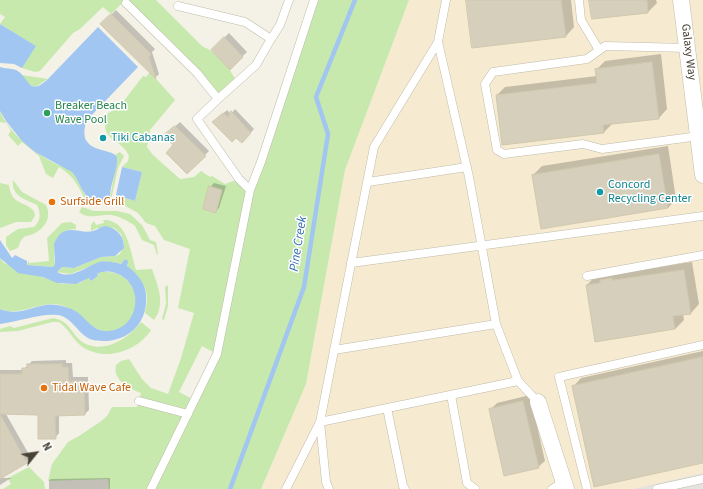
<!DOCTYPE html>
<style>
body{margin:0}
#map{position:relative;width:703px;height:489px;overflow:hidden;background:#f4f1e6;font-family:"Source Sans 3",sans-serif}
canvas{display:block}
.north{position:absolute;left:16px;top:433px;width:40px;height:40px;-webkit-text-stroke:3px #fff;paint-order:stroke;rotate:60deg;font-size:11px;font-weight:700;line-height:16px;text-align:center;color:#474235}
.north::after{content:'';display:block;margin:auto;width:14px;height:18px;background:#474235;clip-path:polygon(50% 0,100% 100%,50% 72%,0 100%)}
</style>
<div id="map">
<canvas width="703" height="489"></canvas>
<div class="north">N</div>
</div>
<script>
const c = document.querySelector('canvas').getContext('2d');
c.lineJoin = 'round';
function fill(path, color) { c.fillStyle = color; c.fill(path, 'evenodd'); }
function strokePath(path, color, width, dash) { c.strokeStyle = color; c.lineWidth = width; c.lineCap = dash ? 'butt' : 'round'; c.setLineDash(dash || []); c.stroke(path); }
function write(font, color, halo, rows, align = 'center') {
  c.font = font + ' "Source Sans 3",sans-serif'; c.lineWidth = 3; c.setLineDash([]); c.textBaseline = 'middle'; c.strokeStyle = halo; c.fillStyle = color; for (const [text, x, y, turn = 0] of rows) {
    c.save(); c.translate(x, y); c.rotate((+turn || 0) * Math.PI / 180); c.textAlign = isNaN(turn) ? turn : align; if (halo) c.strokeText(text, 0, 0); c.fillText(text, 0, 0); c.restore();
  }
}
const commercial = new Path2D(`
 M409,0H703V489H261L306,384L345,170Z`);
const green = new Path2D(`
 M0,0H156L202,46C218,53 229,67 237,82L218,99L126,3L120,5L111,14L103,7L80,29L73,33L40,71L35,72L22,68L35,46L0,24L5,17L0,14Z
 M314,0H409L345,170L306,384L261,489H109L108,479L48,481L52,464L68,442L79,436L100,422L107,416L112,407H137L141,393C130,389 112,380 116,365L121,361L129,359L142,379L151,388L168,394L181,358L194,313L178,308L190,249L164,240L155,226L146,223L138,213L118,202L116,195L135,201L142,172L122,167L128,161L129,156C121,137 98,141 107,114L120,106L143,76L146,77L150,72L175,100L150,130L147,147L153,155L180,179L194,177L201,171L210,177L212,176L225,184L239,179L250,189ZM202,346L217,354L194,400L179,392Z
 M22,75L48,79L35,87L27,83Z
 M0,111C9,133 32,151 52,162C59,166 65,166 71,171C79,178 82,195 89,200C97,204 103,200 110,197L117,161L116,154L120,152L124,156L118,168L111,200L95,205L86,202C79,187 74,176 59,167L53,178L46,174L39,156L22,142L18,146L8,135L11,131L6,123L0,122Z
 M13,180L22,192L46,205C52,217 45,229 33,234C29,236 25,235 22,239C20,242 19,245 18,248L10,251L6,245V237L18,229L34,227C41,220 41,214 37,205C26,199 11,197 13,180Z
 M0,183L9,185C11,205 25,201 34,211L35,216L31,222H16L0,228Z
 M82,207L94,211H117L130,214L142,225L150,240L156,242L158,254L157,255L154,245L142,240L135,226C128,221 118,215 109,215C98,214 88,220 79,212Z
 M103,220C128,219 130,251 136,270L152,269C158,286 166,304 154,320L145,313C154,278 131,282 125,259L121,264L105,261L70,274L57,272L62,267L74,268L101,257L115,256L120,254L124,244L121,234L114,228H97L91,231V225L94,221L96,225L104,223Z
 M71,222L76,225V229C56,229 52,248 55,264L53,267L27,265L29,260V263L49,261L47,238L62,223Z
 M0,258L4,263L62,284L80,283L89,277L91,281L98,276L97,274L99,272C141,267 149,320 116,330C88,338 80,303 51,304C33,305 18,316 0,309Z
 M168,285V306L164,320L162,319L166,304L165,287Z
 M53,318C71,321 71,335 84,343C105,354 129,338 141,322L151,330C137,352 102,363 80,345C72,338 68,328 59,322H52L18,331L0,332V329L10,326L14,328Z
 M29,467L44,482L45,489H3L11,484L8,478Z`);
const parking = new Path2D(`
 M703,473V489H633Z`);
const water = new Path2D(`
 M0,24L36,46L22,68L14,64L0,63Z
 M98,27L138,67L87,120C74,155 113,147 117,157C118,171 110,183 110,197L97,202C82,199 81,182 72,172L35,152L22,141L6,121L0,111V67C5,69 11,68 16,70C29,76 28,98 48,79Z
 M122,167L142,172L135,201L116,195Z
 M105,226C117,228 124,236 124,248L115,256L101,257L74,268L62,267L57,272C72,280 85,267 99,262C106,260 114,262 121,264L125,259L128,261L127,266C137,273 146,284 146,296C148,321 131,339 107,341C101,341 93,341 88,338C77,332 71,316 57,315C41,313 17,322 0,324V309C21,318 39,301 57,305C63,306 71,308 77,312C88,320 93,332 109,331C141,328 145,282 115,273C109,271 102,271 97,274L98,276L91,281L89,278L76,284L57,283L43,277L18,273L0,258V240L12,258L15,255L27,261V265L53,267L55,264L54,244C64,220 79,235 93,231C97,230 100,227 105,226Z`);
const shadow = new Path2D(`
 M467,0H571L574,27L566,36Z
 M590,0H656L657,3L648,12L592,18Z
 M116,10L155,49L152,52L159,74L156,77L102,24Z
 M229,33L247,52L230,68L212,50Z
 M661,54L667,109L659,118L613,123L604,132L497,95L505,87L597,76L596,70L605,61Z
 M235,109L254,129L245,139L214,122L227,110L231,114Z
 M180,122L209,151L187,173L170,131Z
 M668,146L676,199L668,208L533,175L542,166Z
 M214,183L226,186L219,208L215,212L210,187Z
 M692,262L699,304L691,313L683,314L684,320L675,329L587,285L595,276Z
 M703,351V462L573,387L581,378Z
 M66,360V363H72L73,377H88L89,410L85,414L59,415V433L55,438L38,414H6L31,458L0,477V370H23L32,361Z
 M530,395L545,461L538,467L490,410L497,403Z
 M0,478H11L0,485Z
 M110,478V489H49V481L51,479Z`);
const stream = new Path2D(`
 M230,489L304,287L328,134L316,97L355,0`);
const building = new Path2D(`
 M466,0H561L566,37L472,48Z
 M589,0H647L648,13L592,19Z
 M111,14L151,54L149,57L156,79L100,24Z
 M224,37L243,57L230,70L211,50Z
 M652,62L659,119L603,125L604,133L502,145L496,95L597,83L595,69Z
 M231,111L251,133L242,143L236,138L232,142L212,122L223,113L228,117Z
 M175,126L206,156L187,174L166,153L173,145L164,135Z
 M659,154L668,208L541,229L532,175Z
 M209,186L222,190L216,213L203,209Z
 M684,270L691,314L673,316L675,329L595,342L586,285L600,283V280L612,278V280Z
 M703,357V463L594,487L572,386Z
 M27,364H62V367H68L69,381H84L85,415L55,416L56,439H38V415L0,414L27,463L0,479V374H22V368H27Z
 M523,401L539,468L504,476L489,409Z`);
const lane = new Path2D(`
 M579,0L581,20L599,50
 M126,3L197,73L218,99L256,65L271,39
 M178,6L245,22L271,39L280,25L289,0
 M688,48L605,46L587,59L493,72L485,84L497,150L504,154L583,144L602,149L699,136
 M218,99L197,119L239,179L250,190
 M368,182L467,167
 M351,263L703,216
 M587,276L703,255
 M496,324L518,381
 M334,350L496,324L469,177L438,42
 M451,395L467,483L475,489
 M139,401L188,414
 M387,408L403,486L405,489
 M320,422L518,381L538,402
 M320,422L326,482L329,489
 M151,489L217,354L250,190L261,162L314,0
 M286,489L320,422L374,147L438,42L446,0
 M552,489L563,482
 M587,489L559,377L703,345
 M657,489L703,479`);
const street = new Path2D(`
 M681,0L703,175
 M538,402L566,489`);
const markers = [
 [47,113,4,"#2e9e5b"],
 [103,138,4,"#0f9aa8"],
 [600,192,4,"#0f9aa8"],
 [52,202,4,"#e8710a"],
 [44,388,4,"#e8710a"]
];
const streetNames = [
 ["Galaxy Way",688,52,83]
];
const leisureNames = [
 ["Breaker Beach",55,106],
 ["Wave Pool",55,120]
];
const cultureNames = [
 ["Tiki Cabanas",111,138],
 ["Concord",608,185],
 ["Recycling Center",608,199]
];
const foodNames = [
 ["Surfside Grill",60,202],
 ["Tidal Wave Cafe",52,388]
];
const waterNames = [
 ["Pine Creek",299,244,-81]
];
fill(commercial, '#f6ebd1');
fill(green, '#c7e9ae');
fill(parking, '#e5e3df');
fill(water, '#a1c6f2');
fill(shadow, '#0003');
strokePath(stream, '#a1c6f2', 4.5);
fill(building, '#d6cfbb');
strokePath(building, '#d1c8ae', 1);
strokePath(lane, '#bfbba9', 9);
strokePath(street, '#bfbba9', 17);
strokePath(lane, '#fff', 8);
strokePath(street, '#fff', 16);
for (const [x, y, r, color] of markers) { const dot = new Path2D(); dot.arc(x, y, r, 0, 2 * Math.PI); c.fillStyle = color; c.fill(dot); strokePath(dot, '#fff', 1.5); }
write('12px', '#474235', '#fff', streetNames);
write('12px', '#27864d', '#fff', leisureNames, 'left');
write('12px', '#0d838f', '#fff', cultureNames, 'left');
write('12px', '#c56008', '#fff', foodNames, 'left');
write('italic 13px', '#2b69b6', '#fff', waterNames);
</script>
